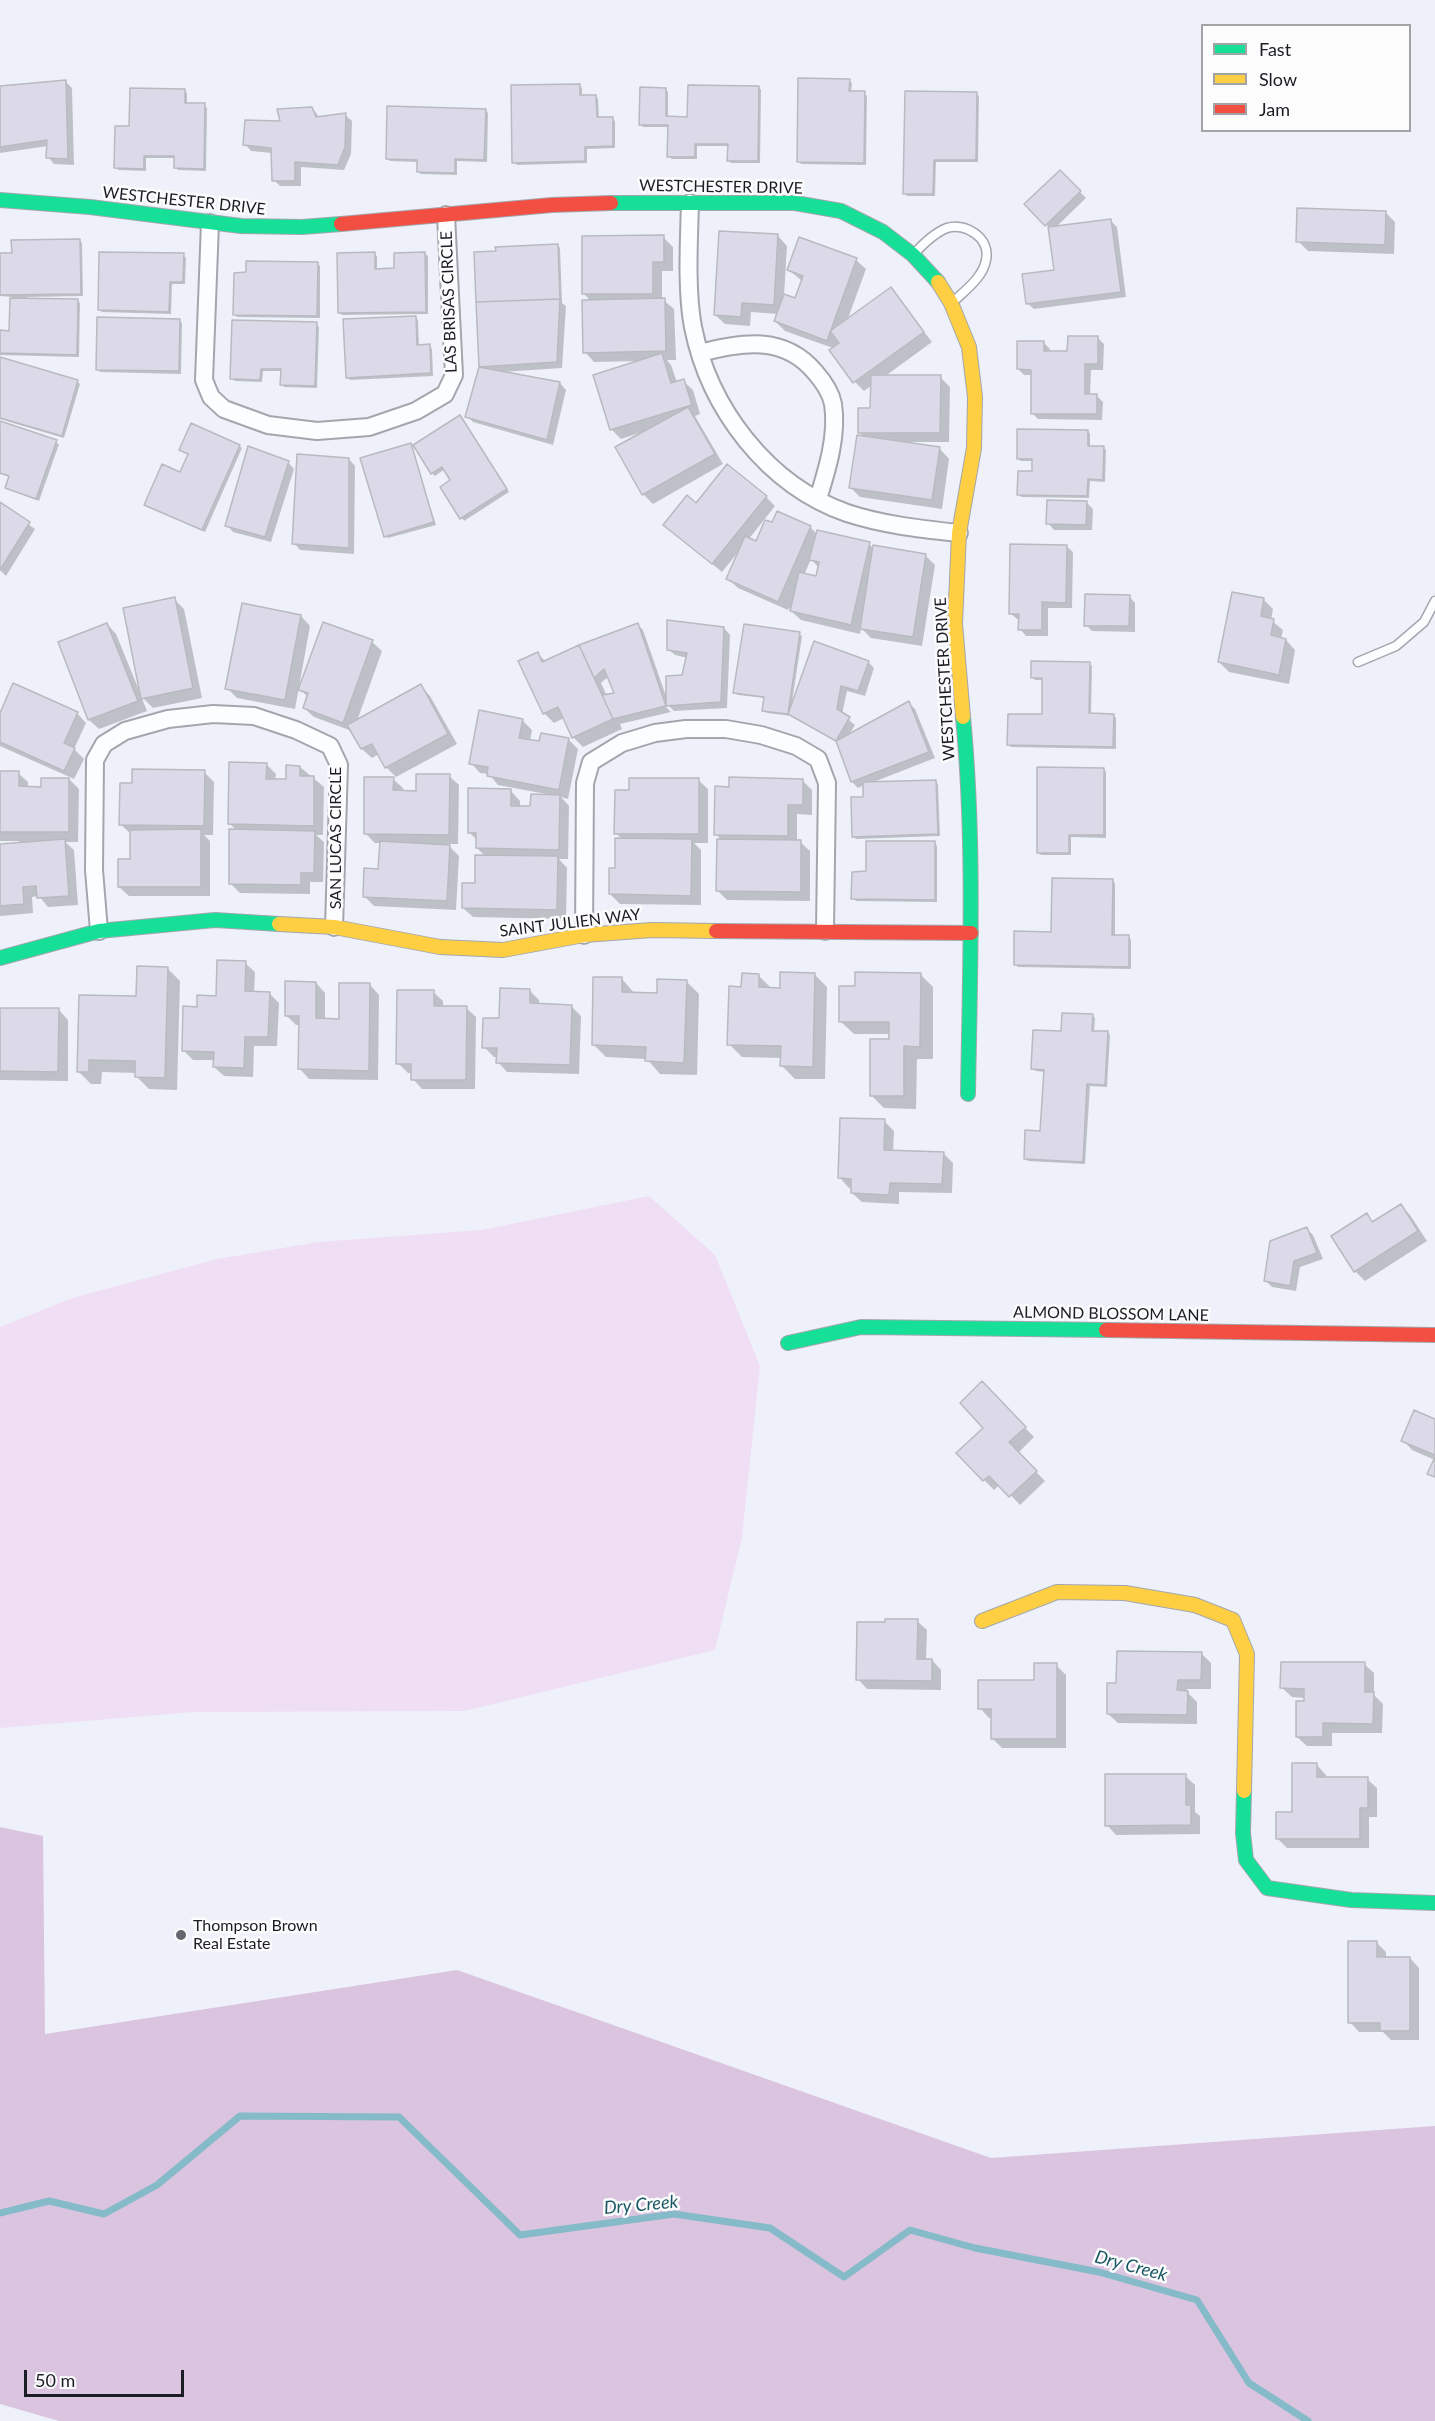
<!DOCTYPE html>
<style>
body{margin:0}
#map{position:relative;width:1435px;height:2421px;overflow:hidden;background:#eef1fa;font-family:Lato,sans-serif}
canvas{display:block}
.legend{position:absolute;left:1201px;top:24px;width:210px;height:108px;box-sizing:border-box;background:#fcfcfc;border:2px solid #a2a3a6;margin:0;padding:8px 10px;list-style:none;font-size:18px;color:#1a1d24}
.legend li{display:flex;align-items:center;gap:12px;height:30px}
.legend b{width:30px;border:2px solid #a2a3a6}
.scale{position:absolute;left:24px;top:2370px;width:160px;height:27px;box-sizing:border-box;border:3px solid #1a1d24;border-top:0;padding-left:8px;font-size:18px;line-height:21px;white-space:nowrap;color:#1a1d24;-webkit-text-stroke:4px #fcfcfc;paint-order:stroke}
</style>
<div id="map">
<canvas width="1435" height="2421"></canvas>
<ul class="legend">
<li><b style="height:8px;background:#16e098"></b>Fast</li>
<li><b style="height:8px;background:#ffcf43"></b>Slow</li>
<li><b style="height:8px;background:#f24e42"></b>Jam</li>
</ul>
<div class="scale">50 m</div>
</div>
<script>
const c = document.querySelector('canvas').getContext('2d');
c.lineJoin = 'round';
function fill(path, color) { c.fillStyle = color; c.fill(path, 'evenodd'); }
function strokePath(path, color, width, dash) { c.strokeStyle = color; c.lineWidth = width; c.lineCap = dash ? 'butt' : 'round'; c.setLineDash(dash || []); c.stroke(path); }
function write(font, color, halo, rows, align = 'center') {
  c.font = font + ' Lato,sans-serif'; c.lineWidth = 5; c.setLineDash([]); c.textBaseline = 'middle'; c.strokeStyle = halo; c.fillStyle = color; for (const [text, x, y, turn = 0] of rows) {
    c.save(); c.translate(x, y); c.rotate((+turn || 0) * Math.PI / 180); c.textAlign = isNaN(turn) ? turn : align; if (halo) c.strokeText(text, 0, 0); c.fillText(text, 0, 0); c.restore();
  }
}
const green = new Path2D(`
 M649,1196L715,1255L760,1366L742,1537L715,1650L465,1711L193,1712L0,1728V1327L72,1298L217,1259L318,1242L482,1230Z`);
const forest = new Path2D(`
 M0,1827L43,1836L45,2034L457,1970L991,2158L1435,2126V2421H59L0,2404Z`);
const shadow = new Path2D(`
 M849,81L852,83L851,93H864L867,96L866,165L801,164L799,161Z
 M66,82L72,88L74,165L54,164L48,157V146L0,153V87Z
 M579,85L582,88V96H595L598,99L599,119H612L615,121V148L587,149V163L517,165L514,162Z
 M759,87L761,90L760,163H731L729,160V146H697V159H672L669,156V127H643L641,124L665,89L668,92V118H689Z
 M184,90L187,93V105H204L207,108L206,171L178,170L176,167V158H146V171L118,170L116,168L131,127Z
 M976,94L979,96L978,162H936L935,196H907L905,193Z
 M312,108L320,118L345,115L352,121L351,154L344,170L301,167V186H280L274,180L272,153L251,151L245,144L282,122Z
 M485,110L488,113L487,162L457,161V175L421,174L418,171L419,162L390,161L387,158Z
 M1060,172L1086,198L1055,228L1111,221L1117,227L1126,297L1034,309L1027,303L1055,271L1050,228L1026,204Z
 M1385,212L1395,222L1394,254L1308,251L1298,241Z
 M778,236L787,246L784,296L796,300L802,281L789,270L856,260L866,269L847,321L891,289L932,342L884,377H940L950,387L949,442H906V444L940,449L949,459L942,509L860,497L851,488L865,438L859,432L872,409V385L864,391L855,382L833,348L785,331L775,321L778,314L751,312L750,326L725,324L715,315Z
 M663,237L673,247V271H662V299L674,309L676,360H667L671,365L677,382L683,381L693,390L700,414L695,416L723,464L653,504L643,494L642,432L621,439L611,429L641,361L594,362L585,352L591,301L584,294Z
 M80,241L82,243L83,296L27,297V300L78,301L80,303L79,357L0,355V332H11L12,297L0,296V254H13Z
 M558,246L560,248L562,303L566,306L562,368L502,372L560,383L566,390L553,445L473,422L467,416L480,368L476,253Z
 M374,254L377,256V270H396L425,254L428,256V314L342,315L340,313Z
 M183,255L186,258L185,284H172L171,314L102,312L99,310Z
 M317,263L320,266V318L237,317L235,315Z
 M415,317L418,320L419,346H429L432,349L433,376L350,380L347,377Z
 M179,320L182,323L181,374L100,372L98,369Z
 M316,324L319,327L317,388L284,387L282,384V371H263L262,382L235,381L232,378Z
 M1098,338L1104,344L1103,370H1091L1090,395H1096L1103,402L1102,420L1038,419L1032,413L1033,375H1024L1018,369L1044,343L1050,349V352H1069Z
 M0,358L77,381L80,384L64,438L0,419Z
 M463,420L509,492L464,521L442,487L452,481L445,469L435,476L432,473Z
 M0,422L59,444L39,501L6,488L10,477L0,474Z
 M1088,431L1090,434V447H1103L1106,450L1105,482L1090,481L1089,498L1021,497L1019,494L1033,473L1034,461H1021L1018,459Z
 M410,445L436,525L388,538L385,536Z
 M239,446L242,448L205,532L146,505L181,474L189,455L180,450Z
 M349,459L355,466L354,554L300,550L294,543Z
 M288,462L294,469L271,542L233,532L227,525Z
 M766,497L775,506L748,540L756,543L772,524L777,513L811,528L817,534L869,544L874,549L925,555L935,565L922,646L871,638L861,628L860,634L801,620L791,611L794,602L788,610L738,588L728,579L739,551L722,572L665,525L696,505ZM811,559L819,568L817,578L804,575Z
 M1086,502L1093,509L1092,530H1054L1048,523Z
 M0,504L35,529L6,576L0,570Z
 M1066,546L1073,552L1072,608H1048V636H1026L1020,629V619H1017L1010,613Z
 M1129,596L1135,603V632L1092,631L1086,625Z
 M174,599L184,609L202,698L153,708L141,696L147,711L99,729L89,720L59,643L107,624L116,634L141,695Z
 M1264,600L1273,609L1271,620L1283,630L1281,639L1286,640L1295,650L1289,684L1229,672L1219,662Z
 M301,616L310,626L295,709L237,698L227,688Z
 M637,624L643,630L667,699L683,677L688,658L675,655L668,649L724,628L730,635L727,708L674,711L667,704H663L671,712L620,724L622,729L583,747L573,737L564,718L554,723L544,713L538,654L546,662ZM609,676L616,695L607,696L601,683Z
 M799,634L802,636L792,702L868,662L874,668L865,696L847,691L842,714L855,725L849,735L909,703L915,709L935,758L871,783L935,781L938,784L940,836L856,839L854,837L865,798L864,785L858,788L852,782L838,743L792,716L767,713L764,710L765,698L738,695L735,692Z
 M372,642L382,651L357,721L421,686L430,696L457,744L396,777L386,767L379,754L372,758L362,749L352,731L314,717L304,708L308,697L299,688Z
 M1089,663L1092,666L1091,715H1113L1116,718V749L1011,747L1009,745L1043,716L1044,680H1035L1032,677Z
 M77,713L86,723L74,749L84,759L74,779L0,746V717Z
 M522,720L532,730L530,741L541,743L568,739L578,749L568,799L561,797L569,806L568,859H559L567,868L566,919L473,917L463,908L476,885L486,857L477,848V840L469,832L511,791L520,801V808H532L546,796V794L498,785L489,774L480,773L471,763Z
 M266,764L276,774L275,780H287L300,767L324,787L323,835H316L324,842L323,882H310V894L240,893L230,883L237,831L229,823Z
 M1104,769L1106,772V838L1071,837V855H1041L1038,852Z
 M0,772L18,773L28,782V788H42L69,779L79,789L78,842H65L74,850L78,905L48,907L39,896L32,897L33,913L0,916V845L19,844V841H0Z
 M204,772L214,782L213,835H204L210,841V896H129L119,887L131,860V834L120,824L134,785Z
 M449,776L459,785L458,844H447L459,856L456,910L374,906L364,896L380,870L381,843H375L365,833L393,779L403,788V792H418Z
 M698,780L708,789V843H694L701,850V905L620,904L610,894L622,839L616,833L630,791Z
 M802,780L812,790V815L797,814V842H800L810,851V901L727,900L718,891L722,841L716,834L731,788Z
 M935,843L937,846V902L856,901L853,898Z
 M1112,881L1115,883V937H1129L1131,940V969L1018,967L1015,964Z
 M245,963L255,972L254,993H269L279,1003L277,1046H254L253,1077L224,1076L214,1067L215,1060H193L183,1050L198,1008L217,998Z
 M167,968L180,981L177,1090L149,1089L136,1076V1073L102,1072L101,1084H91L78,1071L137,998Z
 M814,974L827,987L825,1079H795L782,1066V1058L742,1057L729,1044L743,988L758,975L772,989H781Z
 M920,974L933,987V1059H917L916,1109L884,1108L871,1095L891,1041V1034H854L840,1021L857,988Z
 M622,979L635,994H659L686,981L699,994L697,1075L660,1074L647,1059L606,1057L593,1044Z
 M316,983L325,993V1020H340L370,985L379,995L378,1080L309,1079L300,1069V1025H296L286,1015Z
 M529,990L539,1000V1005L571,1006L581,1016L579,1074L507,1072L498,1062V1057H494L484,1047L501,1020Z
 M433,992L443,1001V1008H466L476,1017L475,1089H422L413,1079V1073H408L398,1063Z
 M0,1009L59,1010L68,1020V1081L0,1080Z
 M1093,1016L1095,1018L1094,1032L1108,1033L1110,1035L1107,1087L1090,1086L1085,1164L1028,1161L1025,1158L1042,1133L1045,1072L1036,1071L1033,1069L1062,1033Z
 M884,1121L894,1131L893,1152L943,1153L953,1163L952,1193L899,1192V1204L862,1202L852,1193L853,1188H849L840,1178Z
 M1401,1206L1410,1215L1427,1241L1365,1281L1355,1271L1366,1215L1374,1223Z
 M1307,1229L1313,1235L1323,1259L1300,1267L1296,1291L1272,1287L1266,1281Z
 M982,1383L1034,1437L1018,1453L1045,1481L1020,1505L1000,1484L994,1490L958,1453L985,1428Z
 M1435,1421V1460L1412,1450L1403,1440Z
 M917,1621L927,1630L926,1660H932L941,1670V1690L867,1689L858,1679Z
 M1201,1653L1211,1663V1689H1187V1692L1197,1702V1724L1118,1723L1108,1714L1118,1684Z
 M1364,1664L1374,1673V1695L1383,1704L1382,1733H1332V1746H1307L1297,1737L1305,1698L1292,1697L1282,1688Z
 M1056,1665L1066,1675V1748H1002L993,1739V1718H989L980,1708L1035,1681Z
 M1317,1765L1326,1775V1779H1367L1377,1788V1817H1369V1848H1287L1277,1838L1293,1814Z
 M1185,1776L1195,1785V1812L1200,1816V1834L1116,1835L1107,1825Z
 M1376,1942L1386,1952V1958H1410L1419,1968V2040H1391L1383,2032H1359L1350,2022Z`);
const stream = new Path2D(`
 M0,2213L49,2201L104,2214L157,2185L240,2116L399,2117L520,2235L674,2214L770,2228L844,2277L910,2230L975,2248L1099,2272L1197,2300L1249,2383L1308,2421`);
const building = new Path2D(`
 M798,78L850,79L849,91H865L864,163L797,162Z
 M66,80L68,159L46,158L47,140L0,147V86Z
 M580,84V95H596L597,117H613V146L585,147V161L512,163L511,85Z
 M688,85L759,86L758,161H727L728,144H695V157H667L668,125H639L640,87L666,88V116L687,117Z
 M130,88L185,89V103H205L204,169L174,168V156H144V169L114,168L115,126H129Z
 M905,91L977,92L976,160H934L933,194H903Z
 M387,106L486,109L484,160L455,159V173L417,172V160L386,159Z
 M312,107L316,117L346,113L345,147L338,165L295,162V181H272L271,148L243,145L245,120L280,121L277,109Z
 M1060,170L1081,191L1045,226L1024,204Z
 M1297,208L1386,211L1385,245L1296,242Z
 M1111,219L1121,292L1026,304L1022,274L1054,270L1048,227Z
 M719,231L778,234L774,305L742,303L741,317L714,315Z
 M664,235V262H653V294H582V236Z
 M799,237L857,258L827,341L774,321L784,294L795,298L803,276L787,270Z
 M80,239L81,294L0,295V253H12L11,240Z
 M558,244L560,299L476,302L474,252L496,251L495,247Z
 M99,252L184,253L183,282H170L169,312L98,310Z
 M375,252V269L394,268V253L425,252L426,312L338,313L337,253Z
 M246,261L318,262L317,316L233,315L234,273L246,272Z
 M891,287L924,332L853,383L829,350L839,343L830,331Z
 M10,298L78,299L77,355L0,353V330L9,331Z
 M665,298L666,351L583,353L582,300Z
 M560,299L557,362L479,367L476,302Z
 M416,316L417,345L430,344L431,373L346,378L343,319Z
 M97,317L180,319L179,371L96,370Z
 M232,320L317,322L315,386L280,385L281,369H261L260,380L230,379Z
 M1068,336H1098V364H1085V394H1097V414H1031V370L1017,369V341H1044V351H1067Z
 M662,353L671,383L684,379L692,405L610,430L593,375Z
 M0,357L78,380L62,436L0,418Z
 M479,367L560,382L547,440L465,417Z
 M871,375H941L940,433H858V408H870Z
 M688,407L715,454L642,495L615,447Z
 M460,415L507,489L460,519L440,487L450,480L442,467L431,474L413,445Z
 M0,421L57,440L36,499L5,488L9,476L0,473Z
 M191,423L240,445L202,530L144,505L162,464L180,472L188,454L179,450Z
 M1017,429L1088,430V446H1104L1103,480L1088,479L1087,496L1017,495L1018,471H1032V459H1017Z
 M857,435L940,447L932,500L849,488Z
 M411,443L434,522L384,537L360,458Z
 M248,446L289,461L265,537L225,526Z
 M297,454L349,458V548L292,544Z
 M727,464L767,496L712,564L663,525L687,495L696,503Z
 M1047,500L1087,501L1086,525L1046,524Z
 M0,502L30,522L0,570Z
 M777,511L811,526L778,602L726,579L745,536L756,541L765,520L772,522Z
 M817,530L870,542L851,625L790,611L799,572L816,576L819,562L809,560Z
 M1010,544L1067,545L1066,603L1042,602V630H1018L1019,614H1009Z
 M873,545L926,554L913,637L860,629Z
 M1232,592L1264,598L1261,616L1274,619L1271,635L1286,639L1279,675L1218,662Z
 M1085,594L1130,595L1129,626H1084Z
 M175,597L193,688L141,699L123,608Z
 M242,603L301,615L285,700L225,689Z
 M667,620L724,627L721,702L666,706V676L682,675L687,653L667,650Z
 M323,622L373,640L343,723L303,708L308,693L298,690Z
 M107,623L138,701L88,720L58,642Z
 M638,623L666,706L613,719L602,695L614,693L604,669L594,678L579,645Z
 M744,624L800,632L788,714L762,711L764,697L733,693Z
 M814,641L869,661L858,691L841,686L837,709L850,717L836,741L788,714Z
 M579,645L613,719L572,738L558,707L543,714L518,661L538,652L542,662Z
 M1031,661L1090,662L1089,713L1114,714L1113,747L1007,745L1008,714H1042V678H1031Z
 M13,683L78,712L64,743L75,748L64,771L0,742V713Z
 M421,684L448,734L385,768L372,744L361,749L347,725Z
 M909,701L929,752L851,782L836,741Z
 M479,710L523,719L519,738L539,741L541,733L569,738L559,790L487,776L488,767L469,764Z
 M229,762L267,763L266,779H286V765L300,766V776H314V826L228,824Z
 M1037,767L1104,768V835H1069V853H1037Z
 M132,769L205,770L204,826L119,825L120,783H132Z
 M0,771H19V786L41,787V778H69V832H0Z
 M416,774H450L449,835L364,834V777H394L393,790L416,791Z
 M729,777L803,779V805H788V836L714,835L715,786L729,787Z
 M629,778H699V834H614L615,790H629Z
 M936,780L938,834L852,837L851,797H863V782Z
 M468,788L511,789V806H530L531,794L560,795L559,850L476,848V833H468Z
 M201,829V887H118V859H130V830Z
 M229,829L315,831L314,873H301V885L229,884Z
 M615,838L692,839L691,896L609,894V868H615Z
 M65,839L69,896L37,898L36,886L23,887L24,904L0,906V844Z
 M717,839L801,840V892L716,891Z
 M380,841L450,845L447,901L363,897L364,868L378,869Z
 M866,841H935V900L851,899L852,872L866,871Z
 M475,855L558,856L557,910L462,908V883H475Z
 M1052,878L1113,879L1112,935H1129V967L1014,965V931L1051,932Z
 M217,960L246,961L245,991L270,992L268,1037H245L244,1068L213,1067L214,1052L182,1051L183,1006L197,1007V995L216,996Z
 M137,966L168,967L165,1078L135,1077V1061L89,1060V1072H77L79,995L136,996Z
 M780,972L815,973L813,1067L780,1066L781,1046L727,1045L729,986L741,987L742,973L759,974V987L780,988Z
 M855,972L921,973L920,1047L904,1046V1096H870V1039H889V1022H839V986H855Z
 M593,977H622V992L657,993V979L687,980L684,1063L645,1061L646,1047L592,1045Z
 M285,981L316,982V1018L339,1019V983H370L369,1071L298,1069L299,1016H285Z
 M500,988L530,989V1003L572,1005L570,1065L496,1063L497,1048H482L483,1018H499Z
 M397,990H434V1006H467L466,1080H411V1064H396Z
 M0,1008H59L58,1072L0,1071Z
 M1062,1013L1093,1014L1092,1031H1108L1105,1085L1087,1084L1083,1162L1024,1159L1025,1130L1040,1131L1044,1070L1031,1069L1033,1030L1061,1031Z
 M840,1118L885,1119L884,1150L944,1152L942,1184L890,1183L889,1195L851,1193V1179L838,1178Z
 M1401,1204L1418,1231L1354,1272L1331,1236L1367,1213L1372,1222Z
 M1307,1227L1317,1253L1294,1261L1290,1286L1264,1281L1270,1241Z
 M982,1381L1026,1427L1009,1442L1037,1471L1009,1497L989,1476L983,1481L956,1453L983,1428L960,1403Z
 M1414,1410L1435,1419V1455L1401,1441Z
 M1435,1457V1477L1427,1474Z
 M885,1619H918L917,1659H932V1681L856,1680L857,1622H885Z
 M1117,1651L1202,1652L1201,1680H1178L1177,1690L1188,1691L1187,1715L1107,1714V1683H1116Z
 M1281,1662H1365V1692H1374L1373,1724L1323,1723V1737H1296V1701H1304V1689L1280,1688Z
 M1034,1663H1057V1739H991V1709H978V1680H1034Z
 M1292,1763H1317V1777H1368V1808H1360V1839H1276V1812H1292Z
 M1105,1774H1186V1805H1191V1825L1105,1826Z
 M1348,1941H1377V1957H1410V2031H1380V2023H1348Z`);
const lane = new Path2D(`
 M914,254C923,244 934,233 947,228C965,222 991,238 986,260C983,278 964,291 952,303
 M1358,662L1396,646L1424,622L1435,601`);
const street = new Path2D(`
 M690,203C689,240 686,291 693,327C709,408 767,485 847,513C883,525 922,529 959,533
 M210,223L204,380L211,397L224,409L268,425L317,431L369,427L416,411L445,394L454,375L446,215
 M700,353C742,342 784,335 815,372C822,380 831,393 833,404C838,435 827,470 818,499
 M99,931L94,870L95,760L104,744L125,731L168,719L213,714L254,716L296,730L330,746L339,765L334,927
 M584,935L585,783L591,762L622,743L655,733L686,729H726L761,735L796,746L818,759L827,783L825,931`);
const fast = new Path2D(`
 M0,200L90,207L241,226L302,227L341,224
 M611,203H795L841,211L883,232L913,255L938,282
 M963,717C975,842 970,969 968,1094
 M0,958L99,931L215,920L279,924
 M788,1343L861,1327L1106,1330
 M1244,1791L1243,1833L1246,1860L1267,1888L1351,1900L1435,1903`);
const slow = new Path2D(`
 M938,282L951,303L969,347L975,397L974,448L959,533L955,624L963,717
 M279,924L334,927L440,947L503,950L584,935L652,930L716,931
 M982,1621L1057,1592L1125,1593L1195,1605L1233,1620L1247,1654L1244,1791`);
const jam = new Path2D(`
 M341,224L552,205L611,203
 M716,931L971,933
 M1106,1330L1435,1335`);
const markers = [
 [181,1935,6,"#64676f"]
];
const streetNames = [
 ["WESTCHESTER DRIVE",721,187,1],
 ["WESTCHESTER DRIVE",184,201,6],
 ["LAS BRISAS CIRCLE",449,302,-92],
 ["WESTCHESTER DRIVE",945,679,-93],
 ["SAN LUCAS CIRCLE",336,838,-90],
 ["SAINT JULIEN WAY",570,923,-7],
 ["ALMOND BLOSSOM LANE",1111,1314,1]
];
const poiNames = [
 ["Thompson Brown",193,1926],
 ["Real Estate",193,1944]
];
const waterNames = [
 ["Dry Creek",641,2205,-5],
 ["Dry Creek",1131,2266,15]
];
fill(green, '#f0def4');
fill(forest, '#dbc4df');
fill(shadow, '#0003');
strokePath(stream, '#85bac8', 7);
fill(building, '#dcdae8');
strokePath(building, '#b9b9c0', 1.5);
strokePath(lane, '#a3a6ad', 11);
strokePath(street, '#a3a6ad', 20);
strokePath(fast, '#a3a6ad', 16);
strokePath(slow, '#a3a6ad', 16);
strokePath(jam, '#a3a6ad', 16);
strokePath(lane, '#fcfdfe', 8);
strokePath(street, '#fcfdfe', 16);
strokePath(fast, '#16e098', 14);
strokePath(slow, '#ffcf43', 14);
strokePath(jam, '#f24e42', 14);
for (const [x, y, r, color] of markers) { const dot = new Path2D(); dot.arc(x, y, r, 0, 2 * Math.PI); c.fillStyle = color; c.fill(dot); strokePath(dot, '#fcfcfc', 2); }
write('16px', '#1a1d24', '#fcfcfc', streetNames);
write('16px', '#1a1d24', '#fcfcfc', poiNames, 'left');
write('italic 18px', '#185763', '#fcfcfc', waterNames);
</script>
